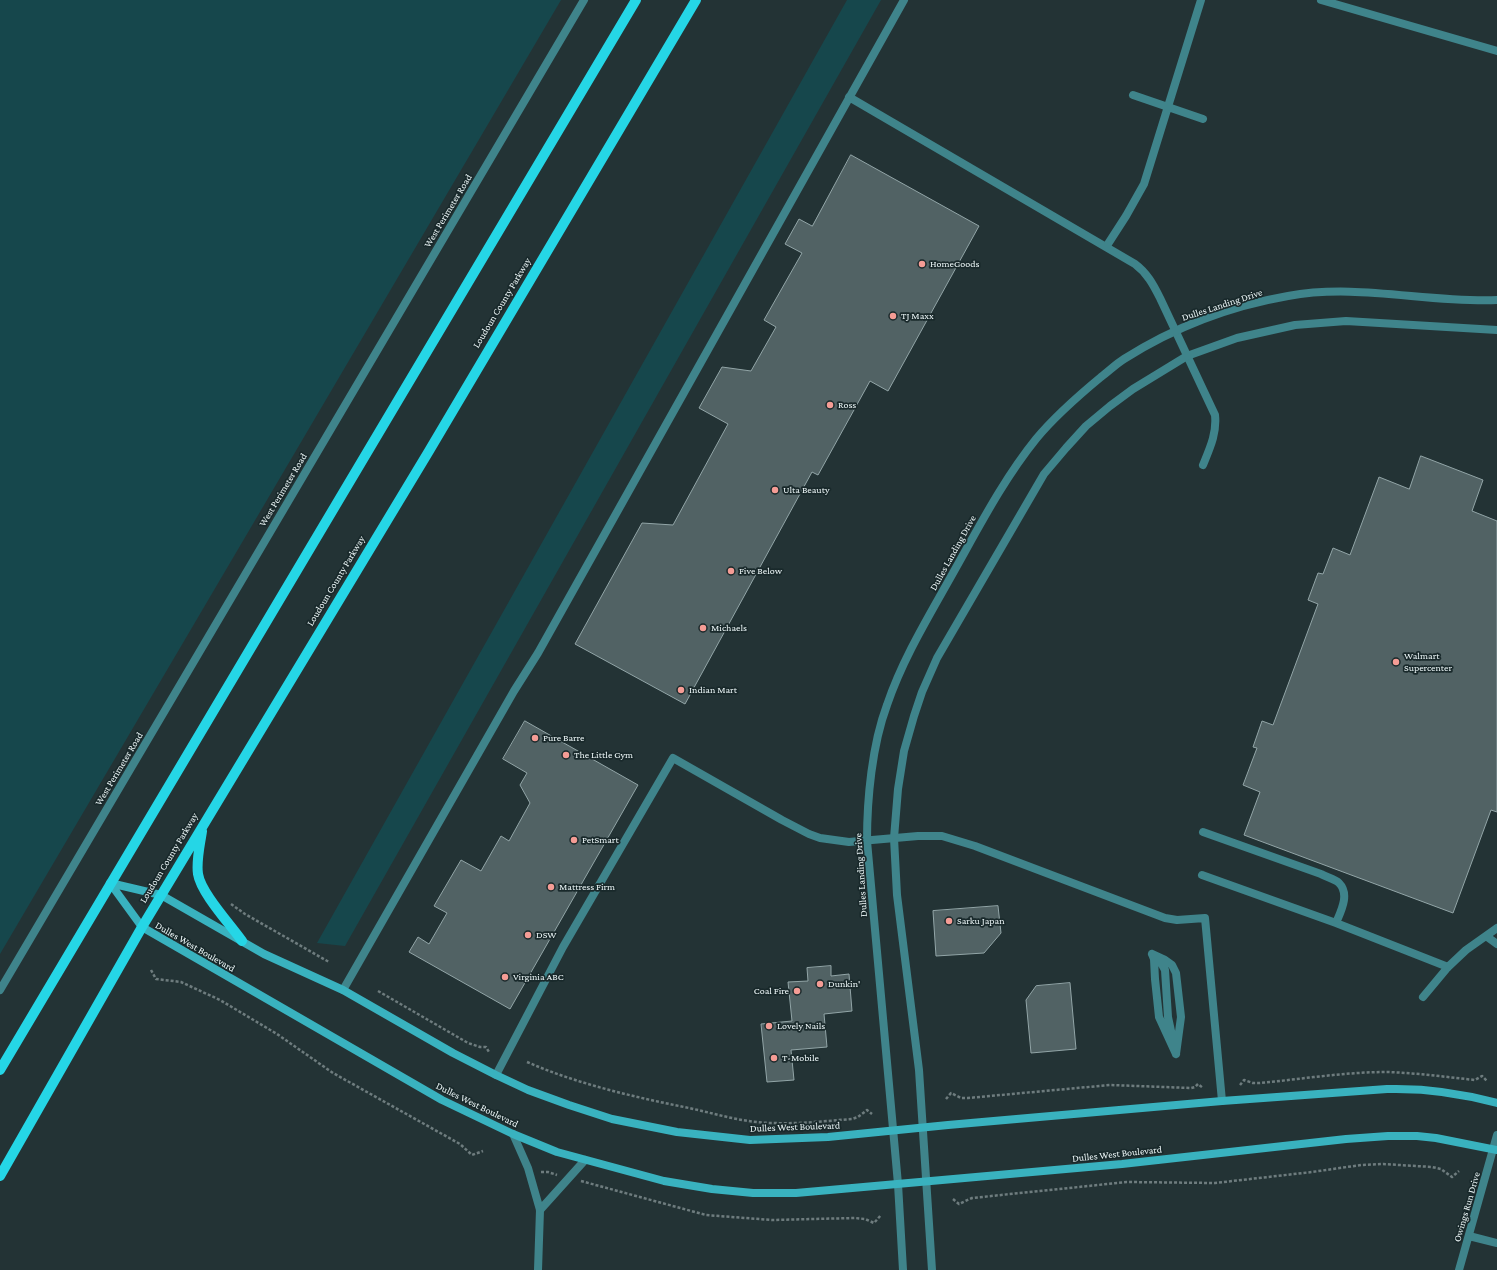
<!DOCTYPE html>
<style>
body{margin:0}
canvas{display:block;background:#233335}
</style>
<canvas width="1497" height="1270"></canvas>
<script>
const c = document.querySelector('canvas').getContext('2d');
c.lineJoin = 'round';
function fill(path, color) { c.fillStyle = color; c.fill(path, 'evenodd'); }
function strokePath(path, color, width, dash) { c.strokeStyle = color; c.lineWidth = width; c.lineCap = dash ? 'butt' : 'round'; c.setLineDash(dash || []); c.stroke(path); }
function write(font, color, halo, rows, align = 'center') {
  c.font = font + ' "Crimson Pro",serif'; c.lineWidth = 3.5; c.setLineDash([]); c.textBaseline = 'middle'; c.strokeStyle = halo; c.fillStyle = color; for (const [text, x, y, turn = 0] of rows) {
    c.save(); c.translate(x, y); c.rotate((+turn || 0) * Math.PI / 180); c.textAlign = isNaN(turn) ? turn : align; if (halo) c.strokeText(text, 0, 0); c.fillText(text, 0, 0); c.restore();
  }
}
const green = new Path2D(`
 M0,0H561L0,954Z
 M847,0H881L345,946L317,943Z`);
const building = new Path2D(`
 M851,155L979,226L888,391L870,381L818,475L812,472L685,704L575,644L642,523L673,525L728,424L699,408L722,367L751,371L776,327L764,320L802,253L785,244L799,219L812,226Z
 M1421,456L1483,480L1472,511L1497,521V812L1491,810L1453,913L1244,835L1260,792L1243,785L1257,748L1253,747L1262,721L1273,725L1318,604L1308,600L1318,573L1323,574L1333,548L1350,555L1379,477L1409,489Z
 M525,721L638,785L510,1009L409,952L418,937L429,944L447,913L434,906L461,860L481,871L501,836L509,841L530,803L520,785L527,773L503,759Z
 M998,906L1001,933L984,953L936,956L933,911Z
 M831,966V976L849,974L852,1011L824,1014L827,1047L791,1050L794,1080L767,1082L761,1024L792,1021L788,982L808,981L807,968Z
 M1070,983L1076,1049L1031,1053L1026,1000L1036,986Z`);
const path = new Path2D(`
 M231,904L245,914L329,962
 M151,970L156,979L181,982L220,1000L277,1034L333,1073L460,1144L472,1155L483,1151
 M378,991L468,1043L480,1047H486L489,1052
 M527,1062C578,1084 630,1096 684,1107C714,1113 743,1123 773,1123C800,1124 826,1121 852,1119L858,1117L867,1110L872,1114
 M1240,1085L1244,1080L1253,1083H1260C1302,1079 1345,1072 1387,1072C1417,1073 1446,1077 1475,1080L1482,1076L1487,1081
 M946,1099L951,1093L961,1098H968L1110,1085L1191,1088L1195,1087L1198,1084L1203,1088
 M541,1172H548L557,1175
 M581,1181L706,1215L772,1220L855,1218L865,1219L874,1223L881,1215
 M953,1199L959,1204L972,1198L1127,1182L1215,1183L1312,1172L1361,1165L1383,1164L1432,1167L1441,1169L1452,1177L1459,1171`);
const lane = new Path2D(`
 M1321,0L1497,51
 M1133,95L1203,119
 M849,97L1135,264C1147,273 1153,284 1160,298L1215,415C1217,433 1210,448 1203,465
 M1106,247L1126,216L1144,184L1201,0
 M1203,832L1321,874C1326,877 1335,879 1339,883C1350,894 1341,911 1336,923
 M1202,875L1336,923L1448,967
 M1486,936L1497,944
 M1152,954L1165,960L1172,965L1176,973L1181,1017L1176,1054
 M1152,954L1154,959L1155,979L1159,1017L1176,1054
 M1158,957L1165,970L1168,1017L1173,1040
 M0,990L584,0
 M343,990L514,691L538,653L904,0
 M1423,997L1448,967L1466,950L1497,928
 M496,1075L563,947L673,758L782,820L809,834L820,838L849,842L918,836H942L975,846L1165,918L1177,920L1205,918L1222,1101`);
const street = new Path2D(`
 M513,1134L528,1168L540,1210L538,1270
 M540,1210L585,1160
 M1469,1236L1497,1243
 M903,1270L898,1184L867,841C867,799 872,745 887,705C903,658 929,616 953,573C979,527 1003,480 1036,439C1055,416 1078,396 1101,377C1109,371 1116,364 1124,359C1173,328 1230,306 1288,296C1358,283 1427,303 1497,300
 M932,1270L919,1070L897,895L894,838L898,789L904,751L914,716L922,692L937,658L1044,474L1066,448L1086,426L1110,406L1133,389L1187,356L1237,338L1295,325L1346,321L1497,330
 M1459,1270L1497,1135`);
const secondary = new Path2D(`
 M110,883L142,927L442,1100L513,1134L557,1152L664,1181L712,1189L753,1193H796L1122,1164L1346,1139L1388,1136H1417L1436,1138L1497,1150
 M110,883L161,895L264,954L343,990L453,1053L496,1075L528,1090L569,1105L612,1119L677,1132L750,1140L828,1137L948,1125L1222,1101L1387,1089C1425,1088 1461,1093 1497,1103`);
const primary = new Path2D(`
 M202,831C200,845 196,861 198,874C201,893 230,924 242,941
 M0,1070L636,0
 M0,1176L142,927L429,451L696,0`);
const markers = [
 [922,264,4,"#f59c95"],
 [893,316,4,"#f59c95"],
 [830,405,4,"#f59c95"],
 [775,490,4,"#f59c95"],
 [731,571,4,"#f59c95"],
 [703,628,4,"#f59c95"],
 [1396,662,4,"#f59c95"],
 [681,690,4,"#f59c95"],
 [535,738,4,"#f59c95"],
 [566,755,4,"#f59c95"],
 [574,840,4,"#f59c95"],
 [551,887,4,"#f59c95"],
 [949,921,4,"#f59c95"],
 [528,935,4,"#f59c95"],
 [505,977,4,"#f59c95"],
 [820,984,4,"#f59c95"],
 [797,991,4,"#f59c95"],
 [769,1026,4,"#f59c95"],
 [774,1058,4,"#f59c95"]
];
const streetNames = [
 ["West Perimeter Road",448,211,-59],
 ["Loudoun County Parkway",502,303,-59],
 ["Dulles Landing Drive",1222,305,-18],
 ["West Perimeter Road",283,490,-59],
 ["Dulles Landing Drive",953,553,-61],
 ["Loudoun County Parkway",336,581,-59],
 ["West Perimeter Road",119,769,-59],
 ["Loudoun County Parkway",169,858,-59],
 ["Dulles Landing Drive",861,875,-94],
 ["Dulles West Boulevard",195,947,30],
 ["Dulles West Boulevard",477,1105,26],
 ["Dulles West Boulevard",795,1127,-2],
 ["Dulles West Boulevard",1117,1154,-6],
 ["Owings Run Drive",1467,1207,-74]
];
const poiNames = [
 ["HomeGoods",930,264],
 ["TJ Maxx",901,316],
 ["Ross",838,405],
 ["Ulta Beauty",783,490],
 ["Five Below",739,571],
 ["Michaels",711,628],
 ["Walmart",1404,656],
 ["Supercenter",1404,668],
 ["Indian Mart",689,690],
 ["Pure Barre",543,738],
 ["The Little Gym",574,755],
 ["PetSmart",582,840],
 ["Mattress Firm",559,887],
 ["Sarku Japan",957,921],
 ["DSW",536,935],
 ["Virginia ABC",513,977],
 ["Dunkin'",828,984],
 ["Coal Fire",789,991,"right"],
 ["Lovely Nails",777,1026],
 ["T-Mobile",782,1058]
];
fill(green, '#16474c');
fill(building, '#516264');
strokePath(building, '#92a5a7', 1);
strokePath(path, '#6e7c7e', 2.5, [3, 2]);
strokePath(lane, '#3f848b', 8);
strokePath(street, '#3f848b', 8);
strokePath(secondary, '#39b2bf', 8);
strokePath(primary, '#25d6e6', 10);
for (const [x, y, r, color] of markers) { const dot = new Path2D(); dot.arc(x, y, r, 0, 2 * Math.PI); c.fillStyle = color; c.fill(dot); strokePath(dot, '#19292b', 1.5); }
write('10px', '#edf7f8', '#19292b', streetNames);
write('10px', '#edf7f8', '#19292b', poiNames, 'left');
</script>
